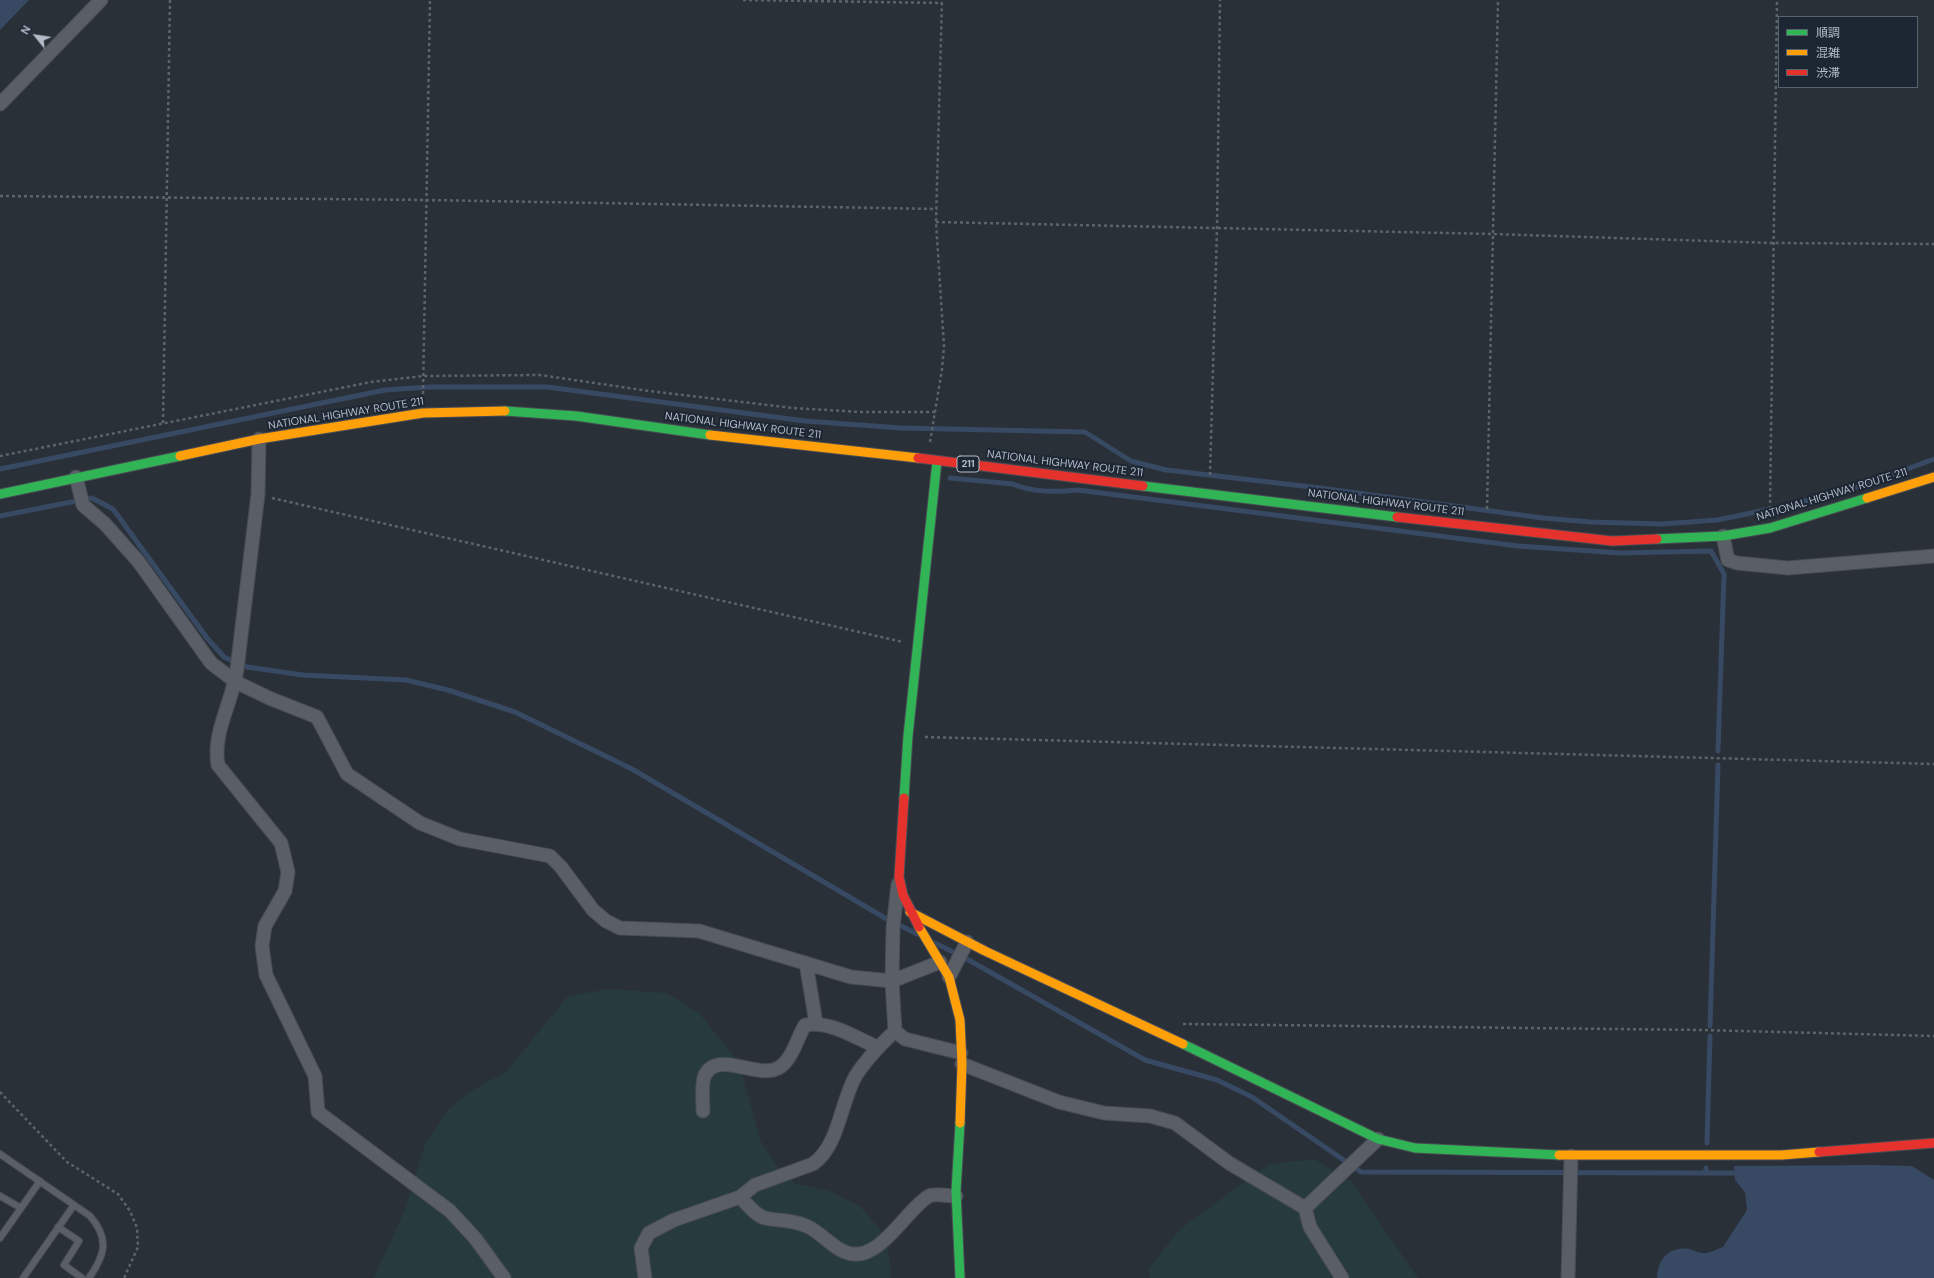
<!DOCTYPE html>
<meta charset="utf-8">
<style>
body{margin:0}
#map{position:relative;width:1934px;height:1278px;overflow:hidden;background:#2a3038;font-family:"DM Sans","Noto Sans JP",sans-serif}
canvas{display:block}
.legend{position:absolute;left:1778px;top:16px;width:140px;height:72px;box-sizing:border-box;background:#1d2633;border:1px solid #59626f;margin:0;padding:5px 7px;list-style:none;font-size:12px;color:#b4bcc9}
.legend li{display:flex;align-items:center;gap:8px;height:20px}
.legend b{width:20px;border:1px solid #59626f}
.north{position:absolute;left:16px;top:16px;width:40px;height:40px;-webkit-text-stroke:3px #1d2633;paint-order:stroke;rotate:300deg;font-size:11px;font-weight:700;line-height:16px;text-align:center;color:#b4bcc9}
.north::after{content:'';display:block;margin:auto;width:14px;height:18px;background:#b4bcc9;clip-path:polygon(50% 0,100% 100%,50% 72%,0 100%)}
</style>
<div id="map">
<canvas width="1934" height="1278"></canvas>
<ul class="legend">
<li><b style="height:5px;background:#30b455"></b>順調</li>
<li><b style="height:5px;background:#ff9f0a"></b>混雑</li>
<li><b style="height:5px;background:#e5322d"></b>渋滞</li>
</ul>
<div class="north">N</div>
</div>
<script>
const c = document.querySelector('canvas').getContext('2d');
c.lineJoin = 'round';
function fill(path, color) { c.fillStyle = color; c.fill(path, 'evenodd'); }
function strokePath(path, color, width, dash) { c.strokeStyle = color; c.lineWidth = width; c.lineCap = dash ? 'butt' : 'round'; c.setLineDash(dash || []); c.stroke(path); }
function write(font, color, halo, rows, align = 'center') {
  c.font = font + ' "DM Sans",sans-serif'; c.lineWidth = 4; c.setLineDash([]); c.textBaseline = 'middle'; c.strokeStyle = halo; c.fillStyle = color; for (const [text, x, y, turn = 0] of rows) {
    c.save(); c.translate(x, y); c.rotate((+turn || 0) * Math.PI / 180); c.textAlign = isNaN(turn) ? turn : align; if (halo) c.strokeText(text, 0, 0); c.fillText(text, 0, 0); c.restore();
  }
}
const green = new Path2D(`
 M610,989L666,993L699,1013L739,1063L760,1140L786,1180L792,1179L794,1183L829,1191L861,1207L887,1238L891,1278H374L406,1207L425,1144L448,1110L468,1093L507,1071L568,996Z
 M1314,1159L1351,1181L1418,1278H1150L1149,1268L1180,1229L1269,1164Z`);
const water = new Path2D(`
 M0,0H29L0,30Z
 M1872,1165L1912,1166L1934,1180V1278H1657C1658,1259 1669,1246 1690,1249C1694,1250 1698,1253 1702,1253C1708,1254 1717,1249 1723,1247L1747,1210L1745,1192L1735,1180L1734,1166Z`);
const stream = new Path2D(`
 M0,469L385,390L429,387H547L805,421L901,428L1085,432L1131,461L1166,470L1320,488L1543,518L1591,522L1662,524L1717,520L1737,516L1794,504L1860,486L1934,459
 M950,478L1013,484C1033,493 1057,492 1078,490L1518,546L1621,553L1711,551L1724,574L1718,751
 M0,516L92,498L113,509L207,638L224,657L247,667L303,675L406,680L448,690L515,712L632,769L885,918L917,934
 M935,943L967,959L1145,1060L1217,1080L1252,1097L1361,1172L1706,1173
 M1710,1026L1718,765
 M1707,1143L1710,1036
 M1706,1168V1173H1734`);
const path = new Path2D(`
 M743,0L942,3
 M0,196L427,200L937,209
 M936,222L1493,234L1772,243L1934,244
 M423,394L430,0
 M163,423L170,0
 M930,442L942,369L944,346L936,222L942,0
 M0,456L371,382L423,376L540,375L649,391L793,408L860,412H936
 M1210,475L1217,228L1220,0
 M272,498L903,642
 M1487,509L1498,0
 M1770,509L1777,0
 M925,737L1934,764
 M1183,1024L1702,1030L1934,1036
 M0,1092L67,1162L118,1194L130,1211L137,1228L138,1247L124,1278`);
const lane = new Path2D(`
 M0,1154L90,1216C110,1239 105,1255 89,1278
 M0,1196L21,1208
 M58,1227L79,1241L64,1265L82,1278
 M0,1238L40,1181
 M23,1278L74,1205`);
const street = new Path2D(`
 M0,104L101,0
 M259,439L258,494L237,669C233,702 212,732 218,765L281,843L288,872L285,891L265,926L262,946L266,975L315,1076L318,1112L450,1211L475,1238L504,1278
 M76,477L83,505L105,524L138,561L211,663L236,682L269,698L317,717L347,774L420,823L460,839L550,856L561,867L593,910L606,921L620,928L699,931L851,977L892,981L940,962
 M1723,536L1728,560L1737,563L1788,568L1934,556
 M806,963L816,1023
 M949,977L967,942
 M895,1031L905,1039L961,1053
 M962,1064L1059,1102L1104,1113L1150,1116L1175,1123L1229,1163L1305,1208L1310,1227L1342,1278
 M703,1111C703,1103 701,1082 705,1075C718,1049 760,1081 780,1067C793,1058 797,1038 805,1025C829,1020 856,1038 877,1047
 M740,1197C747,1204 756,1216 765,1218C778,1221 791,1220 804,1225C819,1230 830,1246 845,1252C878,1266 905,1210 929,1196C935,1193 949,1196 956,1196
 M1305,1208L1378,1139
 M645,1278L641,1248L649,1233L674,1220L740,1197L755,1185L813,1164C839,1145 840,1105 855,1077C866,1059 880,1045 895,1031L892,981L893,928L898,884
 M1568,1278L1571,1156`);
const fast = new Path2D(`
 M505,411L576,416L710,435
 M1143,486L1397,517
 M0,494L180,456
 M1657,539L1723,536L1770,528L1867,498
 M904,798L908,736L937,461
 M1183,1044L1378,1139L1415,1148L1559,1155
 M960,1278L956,1191L960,1123`);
const slow = new Path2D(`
 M710,435L918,458
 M180,456L259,439L423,413L505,411
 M1867,498L1934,477
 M910,912L985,951L1183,1044
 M919,927L949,977L960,1020L962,1064L960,1123
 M1559,1155H1782L1819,1152`);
const jam = new Path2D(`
 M918,458L1143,486
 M1397,517L1612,541L1657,539
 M904,798L899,877L903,895L919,927
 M1819,1152L1934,1143`);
const shields = [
 [968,464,22]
];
const shieldNames = [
 ["211",968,464]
];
const streetNames = [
 ["NATIONAL HIGHWAY ROUTE 211",346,414,-9],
 ["NATIONAL HIGHWAY ROUTE 211",743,426,7],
 ["NATIONAL HIGHWAY ROUTE 211",1065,464,7],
 ["NATIONAL HIGHWAY ROUTE 211",1832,495,-17],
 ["NATIONAL HIGHWAY ROUTE 211",1386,503,7]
];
fill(green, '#273a3e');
fill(water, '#384963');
strokePath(stream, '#384963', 5);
strokePath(lane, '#484c53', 8);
strokePath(street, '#484c53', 15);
strokePath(fast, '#484c53', 11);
strokePath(slow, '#484c53', 11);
strokePath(jam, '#484c53', 11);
strokePath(path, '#5d636a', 2.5, [3, 3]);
strokePath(lane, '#5a5e66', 6);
strokePath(street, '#5a5e66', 13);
strokePath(fast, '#30b455', 9);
strokePath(slow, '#ff9f0a', 9);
strokePath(jam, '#e5322d', 9);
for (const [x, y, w] of shields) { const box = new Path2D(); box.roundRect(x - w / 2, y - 8, w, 16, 3); c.fillStyle = '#1d2633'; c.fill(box); strokePath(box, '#b4bcc9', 1); }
write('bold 10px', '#b4bcc9', null, shieldNames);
write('11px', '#b4bcc9', '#1d2633', streetNames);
</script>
